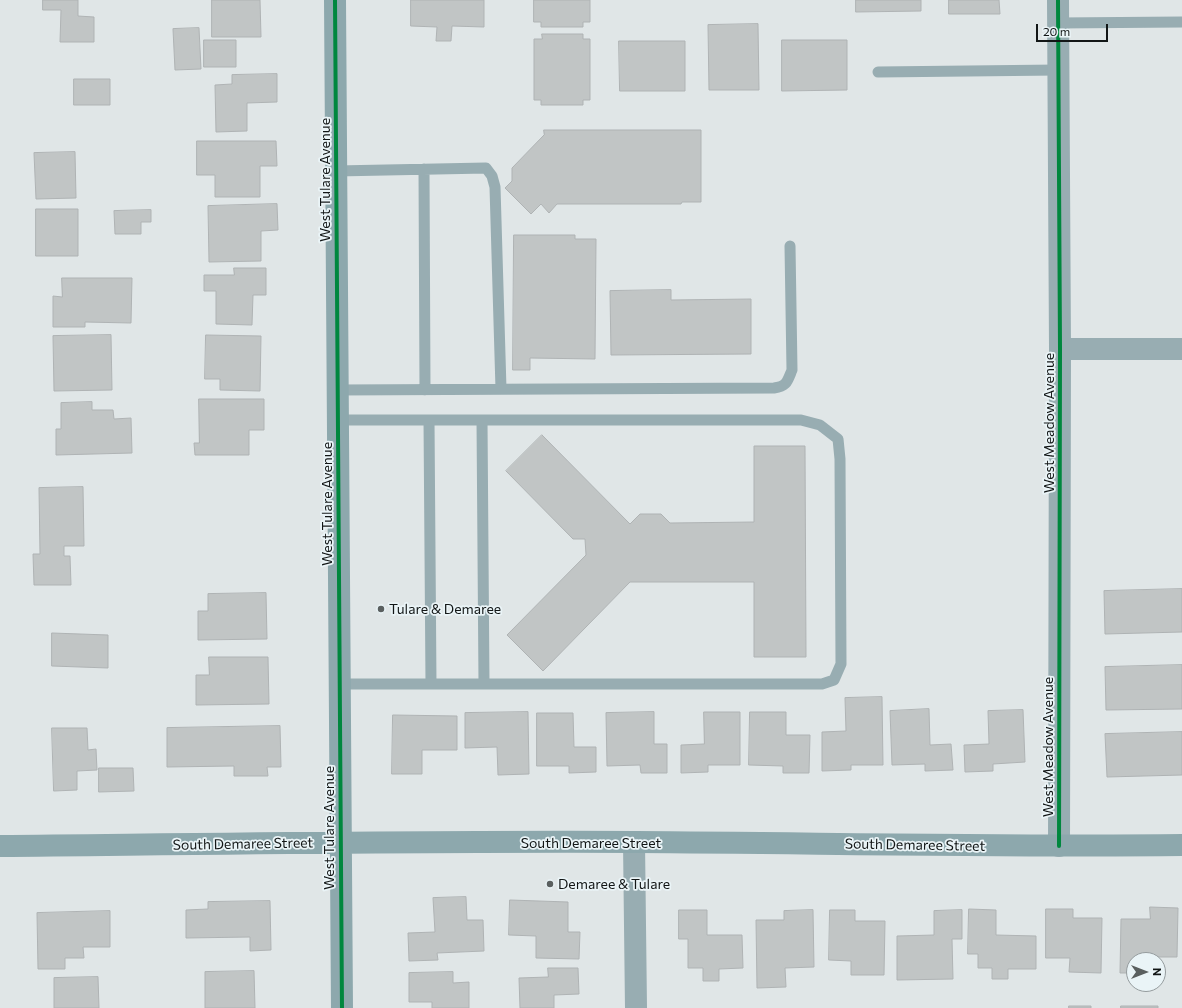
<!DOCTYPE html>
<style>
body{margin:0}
#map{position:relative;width:1182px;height:1008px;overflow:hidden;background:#e0e6e7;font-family:Commissioner,sans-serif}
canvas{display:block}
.north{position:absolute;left:1126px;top:952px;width:40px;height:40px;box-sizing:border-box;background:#eaf4f7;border:1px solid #949b9d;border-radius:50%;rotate:90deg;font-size:11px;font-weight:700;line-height:16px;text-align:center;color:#121616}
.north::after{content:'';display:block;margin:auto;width:14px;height:18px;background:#5a5f5f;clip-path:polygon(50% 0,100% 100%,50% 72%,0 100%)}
.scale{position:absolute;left:1036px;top:24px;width:72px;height:18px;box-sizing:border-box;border:2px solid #121616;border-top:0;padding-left:5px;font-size:12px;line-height:14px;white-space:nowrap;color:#121616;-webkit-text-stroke:3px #eaf4f7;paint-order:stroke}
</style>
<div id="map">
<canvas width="1182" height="1008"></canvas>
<div class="north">N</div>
<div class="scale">20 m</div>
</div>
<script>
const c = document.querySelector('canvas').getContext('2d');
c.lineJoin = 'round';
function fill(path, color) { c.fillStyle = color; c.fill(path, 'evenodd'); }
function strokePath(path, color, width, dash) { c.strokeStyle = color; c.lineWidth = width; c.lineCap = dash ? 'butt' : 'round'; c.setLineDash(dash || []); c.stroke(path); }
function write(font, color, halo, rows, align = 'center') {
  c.font = font + ' Commissioner,sans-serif'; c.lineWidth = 3.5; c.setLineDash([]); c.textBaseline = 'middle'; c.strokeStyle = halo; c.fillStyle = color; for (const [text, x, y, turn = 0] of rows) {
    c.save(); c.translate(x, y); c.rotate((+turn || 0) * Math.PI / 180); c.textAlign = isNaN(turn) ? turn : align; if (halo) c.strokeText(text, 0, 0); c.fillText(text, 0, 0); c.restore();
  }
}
const building = new Path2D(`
 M43,0H78V16L94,17V42H60L61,10H43Z
 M212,0H260L261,37H212Z
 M411,0H484V27L452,26L451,41H436L437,27L411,26Z
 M534,0H590V22H583V27H541V22H534Z
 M856,0H921V11L856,12Z
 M949,0H999L1000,14H949Z
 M758,24L759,90H709L708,25Z
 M199,28L201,69L175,70L173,29Z
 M542,34H583V39H590V100H583V105H541V100H534V39H542Z
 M204,40H236V67H204Z
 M782,40H847V90L782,91Z
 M619,41H685V91H620Z
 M277,74V102L247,103V131L216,132L215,85L232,84V75Z
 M74,79H110V105H74Z
 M544,130H701V202H682L681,204H557L549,213L541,204L531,214L505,188L512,181V168L544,135Z
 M197,141H276L277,166H260V197H215V175H197Z
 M75,152L76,198L36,199L34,153Z
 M277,204L278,230L261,231V261L209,262L208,206Z
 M36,209H78V256H36Z
 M151,210V222H141V234H115L114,211Z
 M514,235H575V239H596L595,359L530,358V370H513Z
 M234,268H266V295H253L252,325L216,324V291H204V275H234Z
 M62,278H132L131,323L85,322V327H53V296L62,297Z
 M671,290V300L751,299V354L611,355L610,291Z
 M111,335L112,390L54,391L53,336Z
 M206,335L261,336L260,391L220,390V379H205Z
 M199,399H264V430H249V455H195L194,443H199Z
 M92,402V410H113L114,419L131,418L132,453L56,455V429H61V403Z
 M542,435L630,524L640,514H661L670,523L754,522V446H805L806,657H754V582H630L543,671L507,635L586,555L585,539H573L506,471Z
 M83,487L84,546H64V556H70L71,585H34L33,554H40L39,488Z
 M1182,589V632L1105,634L1104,591Z
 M266,593L267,639L198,640V611H208V594Z
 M52,633L108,635V668L52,666Z
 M209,657H268L269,704L196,705V675H209Z
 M1182,665V709L1106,710L1105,667Z
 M882,697L883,765H851V770L822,771V732L846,731L845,698Z
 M929,709L930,745L951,744L953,770L925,771V764L892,765L890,711Z
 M1023,710L1025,762L993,764V771L965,772L964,745L989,744L988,711Z
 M528,712L529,774L498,775L497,747L465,748V713Z
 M654,712V744H667V773H641L640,765L607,766L606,713Z
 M704,712H740V765H708V772L681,773V745L704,744Z
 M750,712H786V735H810L809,773H783V766L749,765Z
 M537,713H573L574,747H596V772L569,773V766H537Z
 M393,715L457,716V750H422V774H392Z
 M280,726L281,767H267L268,776H234V766L167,767V728Z
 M52,728H87L88,750L96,749L97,770L77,771V790L54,791Z
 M1182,732V775L1107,777L1105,734Z
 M99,768H133L134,791L99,792Z
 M466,897L467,920H483L484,951L437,953L438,960L409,961L408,933L435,932L433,898Z
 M510,900L568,902V932H580L579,959L536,958V936L509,935Z
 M270,901L271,950L250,951V937L186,938V910L208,909V902Z
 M1150,907L1178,908L1177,957H1154V960H1134V973H1120L1121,919H1150Z
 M969,909L996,910V935L1036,936V969H1008V979H992V968H978V954H968Z
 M1046,909H1073V918H1102L1101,973L1069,972L1070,958H1046Z
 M679,910H707V935H742L743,968L719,969V981H703V968H688V939H679Z
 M813,910L814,967L785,968L786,987L757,988L756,920H784V911Z
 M830,910H855V921H885L884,975H851V961L829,960Z
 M962,910V939H952L953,979L897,980V936L934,935V911Z
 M110,911V947H83L84,958H65V969H38L37,913Z
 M548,968H578L579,994L554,995V1008H520L519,978L548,977Z
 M254,971L255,1008H205V972Z
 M453,972V983L469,982V1008H432V1002H409V973Z
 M98,977L99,1008H54V978Z
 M1069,1006H1091V1008H1069Z
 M1121,1006H1158V1008H1121Z`);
const lane = new Path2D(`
 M1058,23L1182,22
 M878,72L1058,70
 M424,169L425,390
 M336,171L486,168L492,176L495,187L501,389
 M338,390L774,388C787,386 787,382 792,370L790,246
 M338,420H801L820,425L838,439L840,459L841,664L834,680L822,684H339
 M429,420L431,684
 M482,420L484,684`);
const street = new Path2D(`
 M1058,0L1060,349L1059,846
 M1060,349H1182
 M634,842L636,1008`);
const secondary = new Path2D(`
 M335,0L342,1008
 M0,846C212,844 424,841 636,842C818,843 1000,847 1182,845`);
const cycleway = new Path2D(`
 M335,0L342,1008
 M1058,0L1060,349L1059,846`);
const markers = [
 [381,609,4,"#5a5f5f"],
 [550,884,4,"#5a5f5f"]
];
const streetNames = [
 ["West Tulare Avenue",325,180,-90],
 ["West Meadow Avenue",1049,423,-90],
 ["West Tulare Avenue",327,504,-90],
 ["West Meadow Avenue",1048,747,-90],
 ["West Tulare Avenue",329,828,-90],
 ["South Demaree Street",591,843],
 ["South Demaree Street",243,844,-1],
 ["South Demaree Street",915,845,1]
];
const poiNames = [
 ["Tulare & Demaree",389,609],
 ["Demaree & Tulare",558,884]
];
fill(building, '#c1c5c5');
strokePath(building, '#afb3b4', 1);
strokePath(lane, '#98adb2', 11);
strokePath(street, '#98adb2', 22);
strokePath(secondary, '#8da8ad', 22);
strokePath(cycleway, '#00873e', 4);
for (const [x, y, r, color] of markers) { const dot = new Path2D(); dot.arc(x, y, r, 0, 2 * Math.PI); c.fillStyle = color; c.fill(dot); strokePath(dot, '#eaf4f7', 1.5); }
write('14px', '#121616', '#eaf4f7', streetNames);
write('14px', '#121616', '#eaf4f7', poiNames, 'left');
</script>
